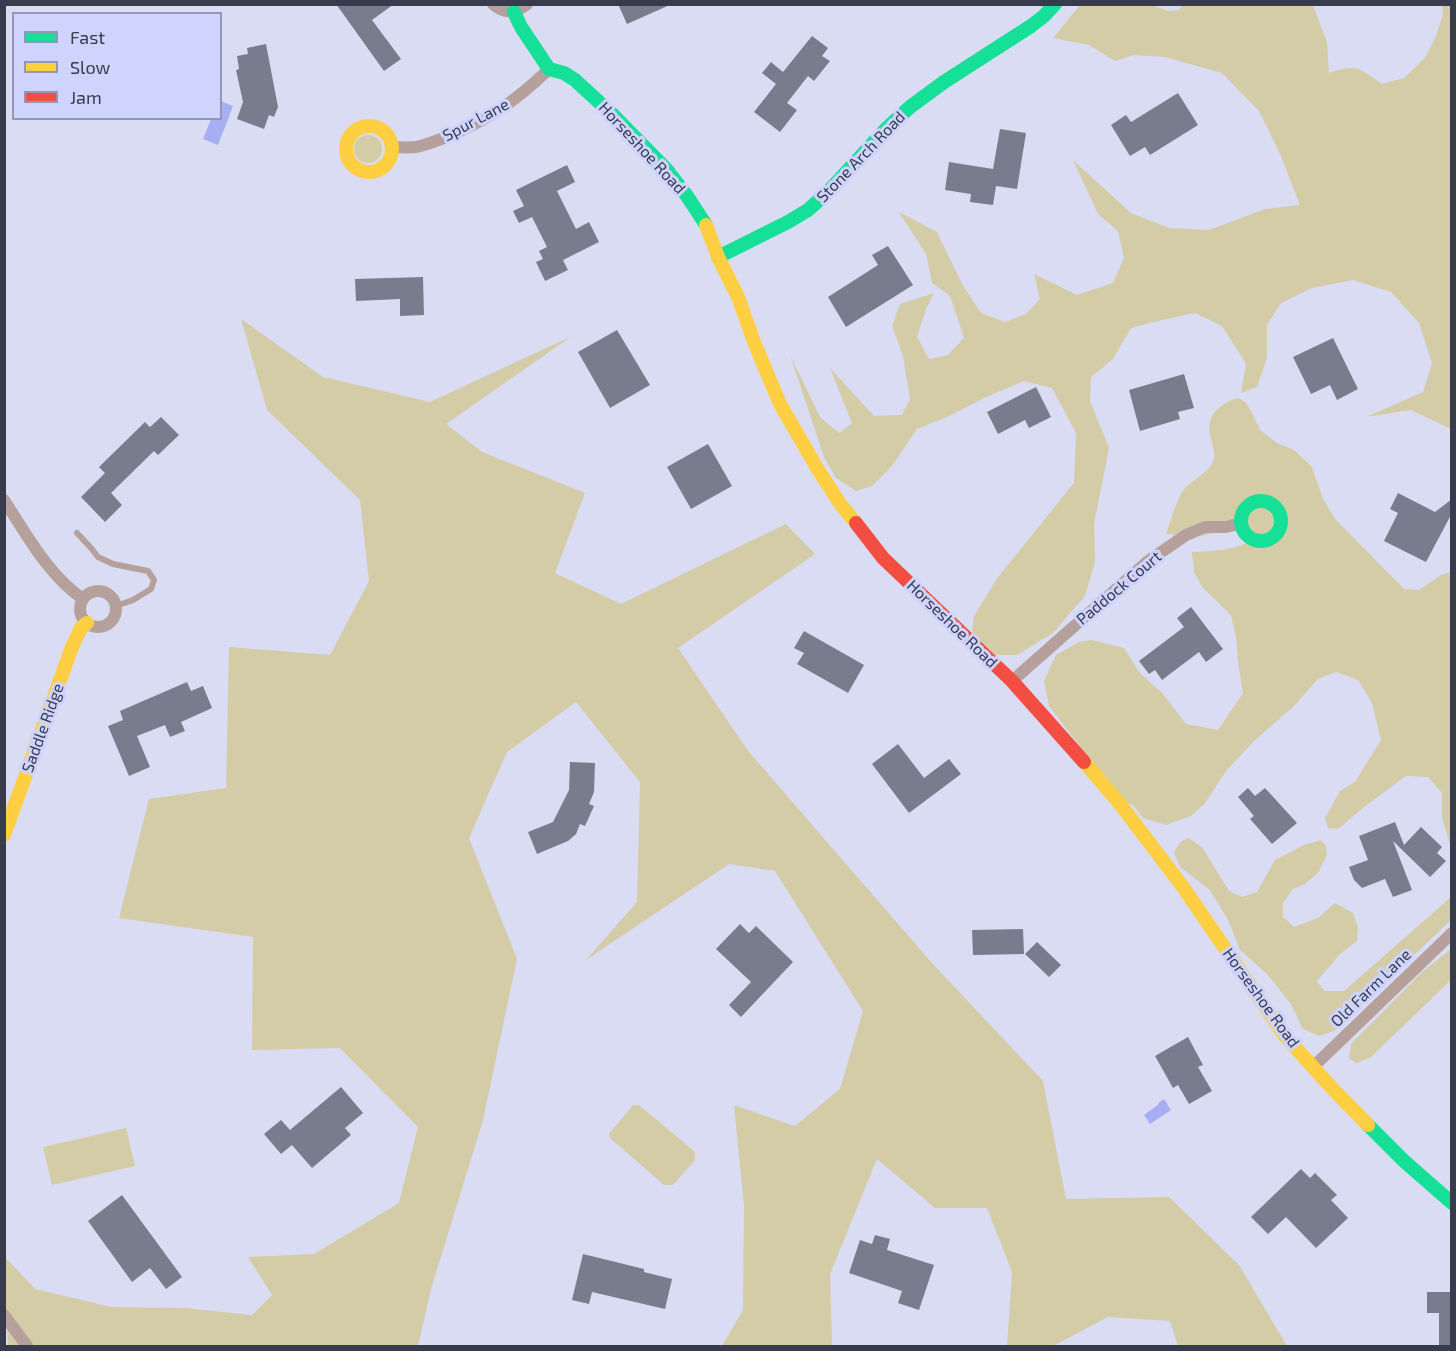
<!DOCTYPE html>
<style>
body{margin:0}
#map{position:relative;width:1456px;height:1351px;overflow:hidden;background:#d9dcf3;font-family:"Exo 2",sans-serif}
canvas{display:block}
.frame{position:absolute;inset:0;border:6px solid #383b4b;pointer-events:none}
.legend{position:absolute;left:12px;top:12px;width:210px;height:108px;box-sizing:border-box;background:#ced4fe;border:2px solid #9297b6;margin:0;padding:8px 10px;list-style:none;font-size:18px;color:#383b4b}
.legend li{display:flex;align-items:center;gap:12px;height:30px}
.legend b{width:30px;border:2px solid #9297b6}
</style>
<div id="map">
<canvas width="1456" height="1351"></canvas>
<div class="frame"></div>
<ul class="legend">
<li><b style="height:8px;background:#16e098"></b>Fast</li>
<li><b style="height:8px;background:#ffcf43"></b>Slow</li>
<li><b style="height:8px;background:#f24e42"></b>Jam</li>
</ul>
</div>
<script>
const c = document.querySelector('canvas').getContext('2d');
c.lineJoin = 'round';
function fill(path, color) { c.fillStyle = color; c.fill(path, 'evenodd'); }
function strokePath(path, color, width, dash) { c.strokeStyle = color; c.lineWidth = width; c.lineCap = dash ? 'butt' : 'round'; c.setLineDash(dash || []); c.stroke(path); }
function write(font, color, halo, rows, align = 'center') {
  c.font = font + ' "Exo 2",sans-serif'; c.lineWidth = 6; c.setLineDash([]); c.textBaseline = 'middle'; c.strokeStyle = halo; c.fillStyle = color; for (const [text, x, y, turn = 0] of rows) {
    c.save(); c.translate(x, y); c.rotate((+turn || 0) * Math.PI / 180); c.textAlign = isNaN(turn) ? turn : align; if (halo) c.strokeText(text, 0, 0); c.fillText(text, 0, 0); c.restore();
  }
}
const green = new Path2D(`
 M1122,4L1154,6L1169,11L1179,10L1183,4L1313,5L1327,42L1329,73C1357,64 1358,67 1382,84L1404,78L1425,58L1436,36L1443,14L1442,5H1451V429L1411,410L1366,417L1423,392L1432,363L1419,323L1391,292L1353,280L1312,288L1281,303L1267,325V358L1257,387L1241,393L1246,364L1222,326L1195,313L1153,322L1131,328L1113,359L1091,377L1090,401L1109,448L1094,524L1095,562L1085,596L1053,633L1017,655H992L972,633L974,616L998,577L1074,483L1076,433L1052,388L1024,381L986,397L949,416L917,429L892,466L872,486L856,491L836,478L824,457L790,355L820,417L839,433L852,423L830,368L874,416L902,415L910,399L903,356L892,326L900,304L934,293L926,309L917,337L929,359L948,355L964,338L950,296L932,283L926,254L899,212L937,232L962,284L981,313L1005,322L1026,314L1040,299L1034,274L1077,295L1113,283L1124,258L1118,231L1098,214L1073,160L1131,213L1169,228L1209,230L1265,209L1300,205L1280,154L1259,111L1222,73L1165,57L1134,55L1115,61L1089,45L1053,38L1080,5Z
 M354 149a14 14 0 1 1 28 0a14 14 0 1 1-28 0Z
 M241,319L323,377L430,402L572,336L446,424L482,452L585,493L555,573L621,604L786,524L815,554L678,648L749,752L931,962L1043,1081L1066,1199L1169,1197L1239,1265L1287,1346H1178L1170,1321L1108,1317L1053,1346H1007L1012,1272L987,1208H935L877,1159L830,1274L832,1346H722L743,1310L744,1206L734,1105L795,1126L840,1089L863,1011L775,871L729,864L586,960L637,902L640,782L576,702L507,752L469,838L517,959L483,1120L431,1289L418,1346H8L5,1290L4,1256L35,1289L111,1307L185,1308L252,1315L272,1295L248,1257L314,1254L399,1203L418,1127L340,1048L252,1050L253,937L119,918L149,799L226,788L229,647L330,655L369,581L360,500L267,410Z
 M1238,398L1245,402L1251,411L1260,430L1277,443L1294,450L1312,467L1323,499L1335,519L1404,589L1419,590L1441,575L1451,572V847L1442,818V793L1428,777L1406,776L1364,807L1338,829L1328,828L1325,818L1340,791L1355,782L1381,740L1372,703L1358,680L1336,672L1318,679L1293,707L1254,741L1226,771L1205,803L1191,816L1166,825L1143,818L1133,805L1121,800L1049,706L1044,681L1056,655L1079,642L1092,640L1124,648L1139,672L1163,694L1186,724L1218,730L1243,693L1238,662L1236,637L1231,615L1203,588L1194,572L1192,552C1213,551 1235,551 1253,539L1239,531L1219,532L1195,537L1166,534C1171,521 1177,497 1186,487C1194,479 1209,472 1213,462C1217,452 1211,443 1210,434C1206,415 1221,403 1238,398Z
 M1188,838L1202,847L1229,891L1242,897L1257,892L1275,860L1304,845L1321,840L1326,846L1327,855L1318,873L1305,884L1293,889L1283,903V917L1294,927L1318,918L1335,903L1353,913L1358,928L1357,941L1340,954L1317,981L1324,991H1344L1451,897V920L1334,1031L1319,1036L1303,1029L1291,1004L1268,975L1240,950L1228,920L1210,890L1180,867L1174,852L1180,842Z
 M1451,949V980L1370,1058L1356,1063L1349,1058L1351,1044L1421,973Z
 M633,1105H639L695,1152V1160L673,1185H664L610,1138L609,1134Z
 M126,1128L135,1166L52,1185L43,1147Z`);
const water = new Path2D(`
 M221,101L233,106L218,145L203,139L211,119L220,118Z
 M1164,1099L1171,1110L1150,1124L1144,1115L1159,1104L1158,1103Z`);
const building = new Path2D(`
 M336,4H394L372,20L401,59L384,71Z
 M618,4H672L627,24Z
 M812,36L828,48L822,56L830,61L814,81L808,76L787,103L797,110L780,132L754,112L776,84L762,73L771,62L783,72Z
 M266,44L278,107L274,117L269,115L264,129L237,119L243,102L236,70L239,69L237,56L248,54L247,48Z
 M1178,93L1198,125L1150,155L1145,147L1130,156L1111,125L1126,115L1131,122Z
 M1000,129L1026,133L1017,189L996,186L993,205L970,202L971,194L945,190L949,162L993,169Z
 M567,165L575,182L557,191L576,229L589,222L599,242L563,260L568,270L545,281L536,262L543,259L539,251L547,247L532,217L519,223L513,211L524,206L516,190Z
 M888,246L913,285L846,327L828,297L878,265L872,255Z
 M423,277L424,315L400,316V299L356,301L355,279Z
 M617,330L650,385L610,408L578,352Z
 M1333,338L1358,389L1337,400L1330,385L1311,394L1293,357Z
 M1184,374L1194,408L1178,412L1180,419L1140,431L1129,390Z
 M1036,387L1051,417L1029,428L1025,420L998,434L987,412Z
 M161,417L179,435L158,455L154,451L111,493L122,505L105,522L81,497L105,473L99,467L145,422L150,427Z
 M708,444L732,486L691,509L667,467Z
 M1398,493L1435,512L1452,499V513L1426,562L1384,541L1398,513L1390,509Z
 M1191,607L1223,649L1206,662L1199,652L1162,680L1155,670L1149,674L1139,661L1184,627L1177,618Z
 M804,631L864,665L848,693L797,664L804,653L794,648Z
 M187,682L191,691L203,686L212,708L181,722L185,731L170,737L165,725L137,736L150,767L129,776L108,726L123,720L120,711Z
 M898,744L924,778L949,759L961,774L909,813L872,764Z
 M570,762L595,763L594,792L589,804L594,806L585,826L580,824L576,834L568,841L537,854L528,832L553,822L569,790Z
 M1248,788L1255,796L1265,788L1297,823L1272,844L1250,819L1254,816L1238,797Z
 M1395,822L1404,845L1421,827L1442,847L1437,853L1446,861L1430,877L1393,841L1412,890L1393,897L1385,879L1362,888L1354,880L1349,867L1368,860L1359,836Z
 M740,924L749,933L756,926L793,962L741,1017L729,1005L751,982L716,949Z
 M1023,929L1024,954L973,955L972,930Z
 M1037,942L1061,965L1049,977L1025,954Z
 M1188,1037L1203,1065L1198,1067L1212,1091L1189,1104L1178,1085L1173,1088L1155,1056Z
 M341,1087L363,1113L345,1128L351,1135L312,1168L292,1145L281,1154L264,1134L281,1120L290,1130Z
 M1301,1169L1310,1178L1315,1173L1337,1195L1331,1200L1348,1218L1316,1248L1286,1217L1268,1234L1251,1217Z
 M122,1195L182,1277L166,1289L150,1268L132,1282L88,1221Z
 M875,1235L890,1239L887,1250L934,1265L919,1310L898,1303L902,1291L849,1273L860,1240L872,1244Z
 M583,1254L644,1269V1272L672,1279L665,1309L592,1292L589,1304L572,1300Z
 M1427,1292H1452V1347H1439V1313H1427Z`);
const lane = new Path2D(`
 M77,533L91,548L98,557L113,564L148,571L154,580L151,589L133,600L116,606`);
const street = new Path2D(`
 M493,4C504,14 516,13 527,4
 M392,147C400,147 408,148 416,147C428,145 440,139 452,135C492,117 517,100 549,69
 M4,500C27,535 48,575 83,599
 M80 609a18 18 0 1 1 36 0a18 18 0 1 1-36 0Z
 M1012,681L1147,562L1186,535L1205,527H1226L1241,523
 M1313,1067L1452,933
 M4,1315L27,1346`);
const fast = new Path2D(`
 M514,12L521,27L549,69L564,73L575,80L613,115L667,170L687,196L706,225
 M718,257L788,222L808,210L827,193L885,130L910,107L944,82L1031,26L1044,16L1055,4
 M1241 521a20 20 0 1 1 40 0a20 20 0 1 1-40 0Z
 M1368,1125L1404,1161L1452,1203`);
const slow = new Path2D(`
 M346 149a23 23 0 1 1 46 0a23 23 0 1 1-46 0Z
 M706,225L718,257L738,297L754,342L780,404L817,468L841,505L856,523
 M1084,762L1120,804L1183,887L1285,1036L1330,1086L1368,1125
 M4,835L72,647L81,628L87,623`);
const jam = new Path2D(`
 M856,523L883,558L1012,681L1084,762`);
const streetNames = [
 ["Spur Lane",476,120,-28],
 ["Horseshoe Road",642,148,47],
 ["Stone Arch Road",861,157,-46],
 ["Paddock Court",1119,588,-40],
 ["Horseshoe Road",952,624,44],
 ["Saddle Ridge",43,728,-70],
 ["Old Farm Lane",1371,988,-44],
 ["Horseshoe Road",1261,998,54]
];
fill(green, '#d4cca7');
fill(water, '#a7aef4');
fill(building, '#787d8d');
strokePath(lane, '#b6a09c', 6);
strokePath(street, '#b6a09c', 12);
strokePath(fast, '#16e098', 14);
strokePath(slow, '#ffcf43', 14);
strokePath(jam, '#f24e42', 14);
write('16px', '#383b4b', '#ced4fe', streetNames);
</script>
